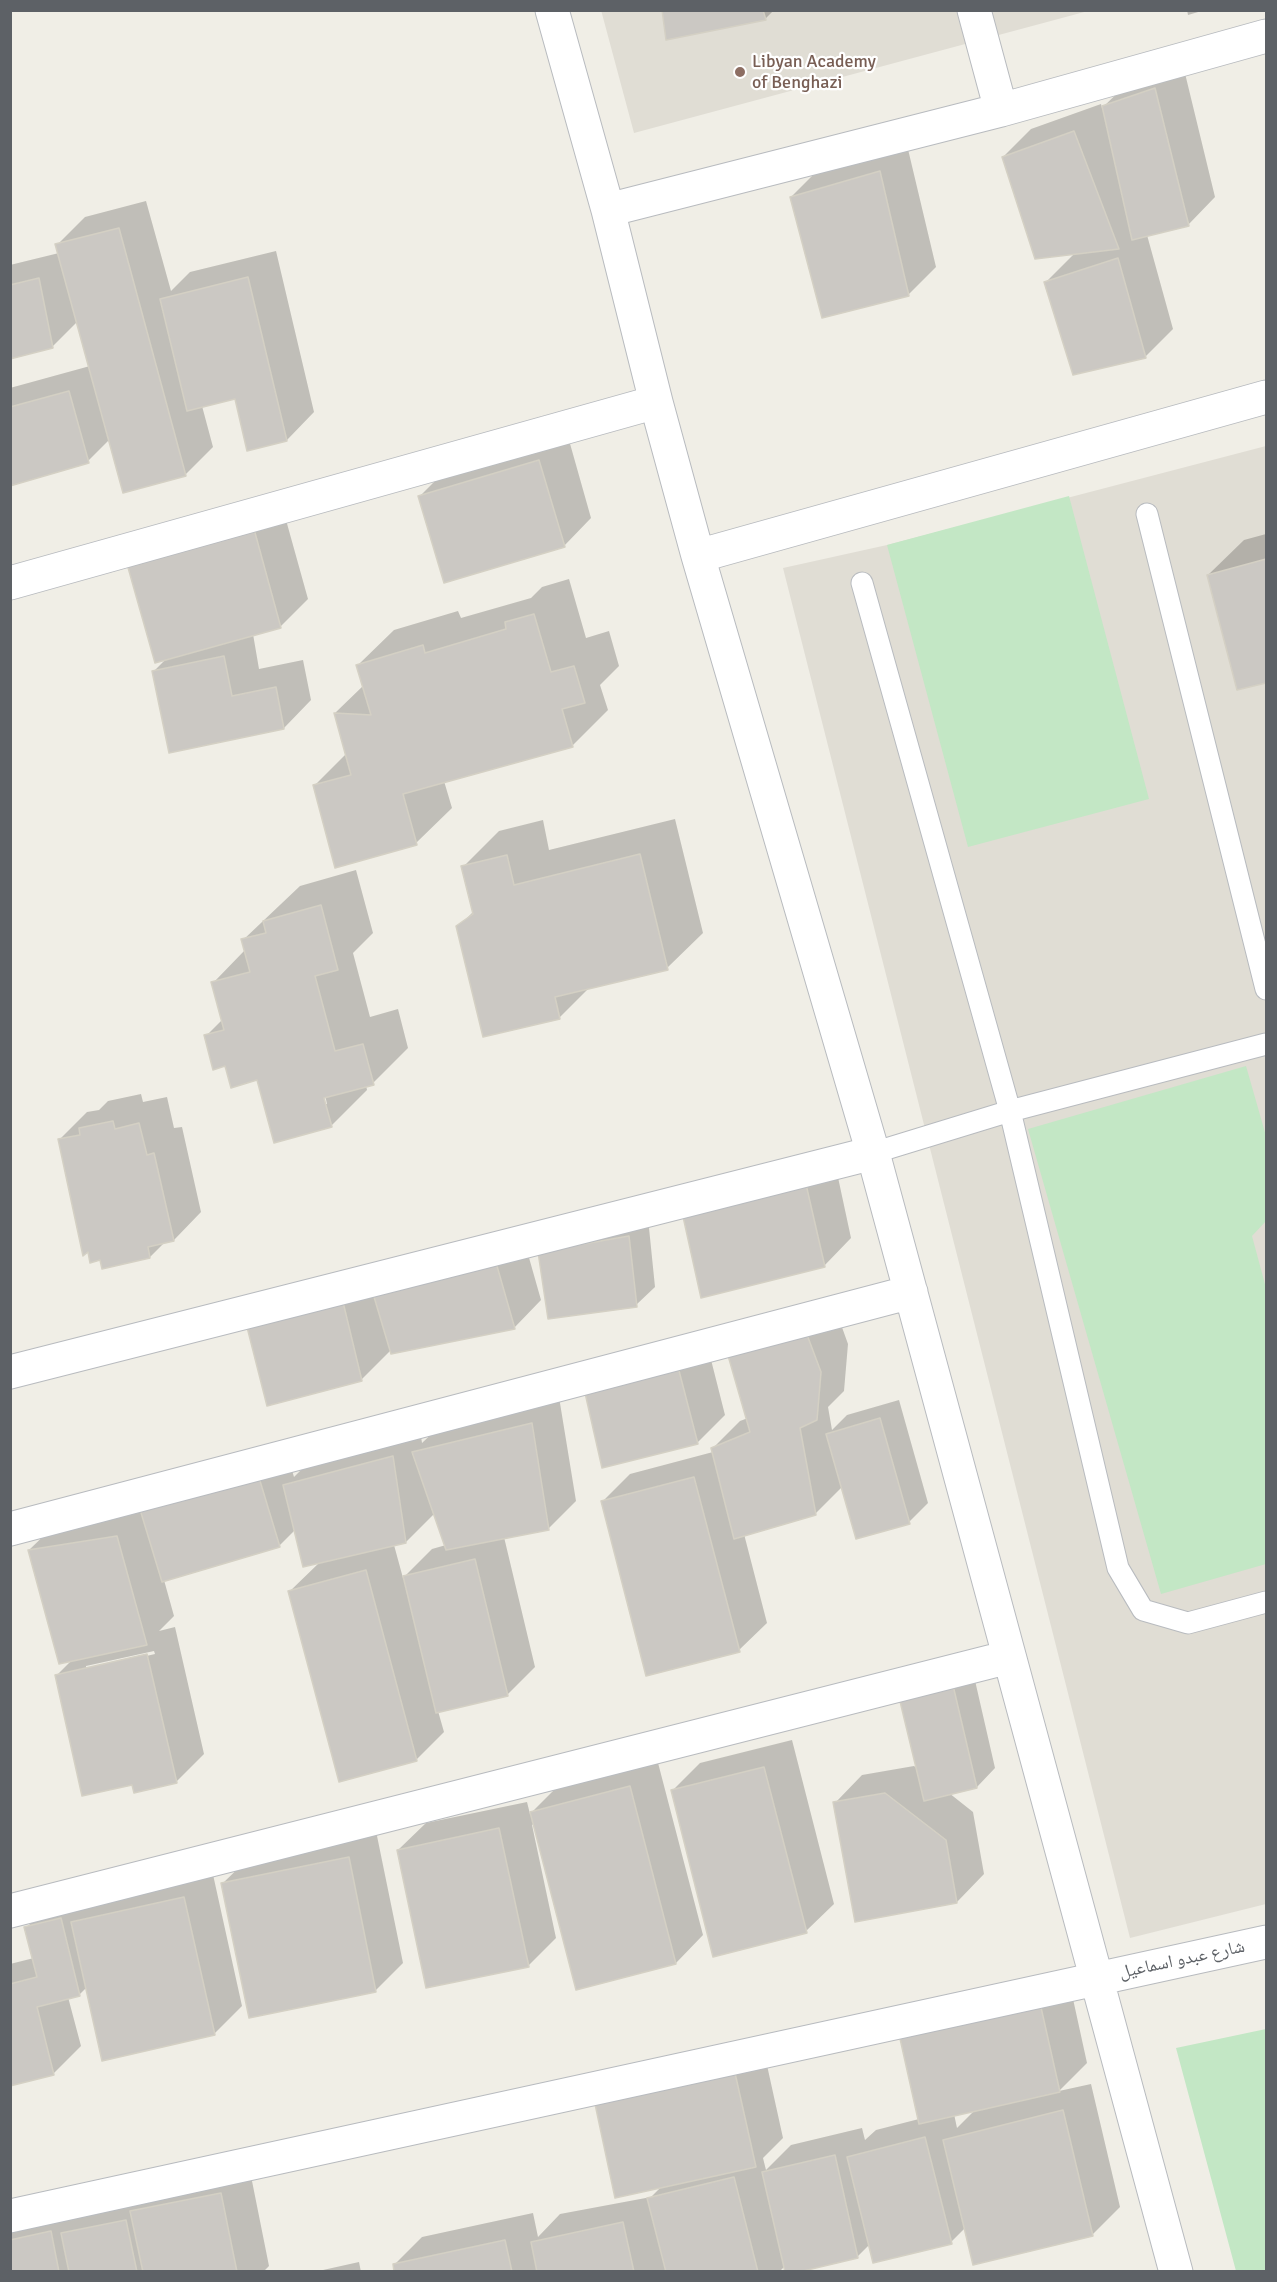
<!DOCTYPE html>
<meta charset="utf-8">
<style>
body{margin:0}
#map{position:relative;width:1277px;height:2282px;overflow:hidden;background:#f0eee6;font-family:Signika,sans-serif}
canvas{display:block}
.frame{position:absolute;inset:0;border:12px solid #5d6166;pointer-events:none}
</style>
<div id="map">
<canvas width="1277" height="2282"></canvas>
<div class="frame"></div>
</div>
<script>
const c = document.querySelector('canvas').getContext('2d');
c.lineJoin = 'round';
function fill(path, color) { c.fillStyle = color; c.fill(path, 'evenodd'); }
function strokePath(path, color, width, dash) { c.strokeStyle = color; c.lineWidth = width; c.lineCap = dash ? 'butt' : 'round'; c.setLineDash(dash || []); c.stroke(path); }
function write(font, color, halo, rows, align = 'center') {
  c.font = font + ' Signika,"Noto Naskh Arabic",sans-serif'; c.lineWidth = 4.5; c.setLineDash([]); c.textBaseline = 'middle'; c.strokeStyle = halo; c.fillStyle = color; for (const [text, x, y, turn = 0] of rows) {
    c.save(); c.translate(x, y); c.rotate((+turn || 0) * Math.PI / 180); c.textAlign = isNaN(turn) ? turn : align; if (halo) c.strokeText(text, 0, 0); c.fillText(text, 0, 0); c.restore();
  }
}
const education = new Path2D(`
 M601,10L1088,11L634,133Z
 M1266,446V1904L1130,1938L783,568L887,545Z`);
const green = new Path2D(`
 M1069,496L1149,799L968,847L887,545Z
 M1246,1066L1266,1136V1221L1252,1236L1266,1288V1564L1161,1594L1028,1129Z
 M1266,2029V2271H1236L1176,2048Z`);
const shadow = new Path2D(`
 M664,10H774L765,19Z
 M1187,10H1205L1188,15Z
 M1182,61L1215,197L1188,225L1147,235L1173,329L1145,357L1046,282L1075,253L1003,157L1031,129L1101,104L1102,108L1132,79Z
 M907,145L936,267L908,295L791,197L819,169Z
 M146,201L171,291L190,272L276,251L314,412L287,440L248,449L236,397L202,406L213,447L186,474L124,491L110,439L88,461L10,485V388L90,366L78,321L52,347L10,357V265L59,253L57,245L85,217Z
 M567,433L591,518L564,546L420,496L447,469Z
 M281,502L308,599L280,627L253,634L259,669L303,660L311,700L284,728L153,672L167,658L129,564Z
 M1266,534V681L1238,689L1208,575L1244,540Z
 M569,579L586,638L609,631L619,666L600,685L608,710L572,746L444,781L452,808L416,843L315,785L346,754L335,713L364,685L358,665L394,630L458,611L461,618L531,598L542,587Z
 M675,819L703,933L667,968L590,987L560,1017L484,1035L458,927L474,911L463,867L499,831L543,820L549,850Z
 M356,870L373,933L353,953L370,1017L398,1009L408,1048L373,1083L366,1085L367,1090L331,1126L258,1079L226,1064L206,1036L223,1019L213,983L245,950L243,940L300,886ZM324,1090L327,1104H324Z
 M141,1094L143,1102L167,1097L174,1128L182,1127L201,1212L174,1240L165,1242L150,1257L59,1140L87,1112L99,1110L108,1101Z
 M833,1154L851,1238L824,1266L702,1297Z
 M648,1218L655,1287L636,1305L540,1253Z
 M522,1233L541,1300L514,1328L391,1350L361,1380L249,1327Z
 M834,1305L848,1344L844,1391L828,1407L832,1430L847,1415L899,1400L928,1503L909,1522L843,1486L815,1514L744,1534L767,1623L739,1650L602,1502L630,1474L713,1452L712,1449L740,1421L748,1418L728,1353Z
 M705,1336L725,1415L697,1443L604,1466Z
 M559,1397L576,1501L549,1528L504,1537L535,1667L507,1695L438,1711L444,1732L416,1760L289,1592L320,1562L296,1529L279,1546L164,1580L174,1616L159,1631L175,1627L204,1754L176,1782L133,1783L56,1676L72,1660L29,1550L57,1523L284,1444L294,1477L313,1458L420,1429L422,1443L441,1425ZM435,1513L446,1545L432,1549L403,1578L394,1545L406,1542ZM154,1651L155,1654L86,1670V1666Z
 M971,1663L995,1768L977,1787L949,1793L973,1812L984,1874L957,1902L835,1803L862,1775L914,1766L918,1769L919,1675Z
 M792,1740L834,1904L806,1931L672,1791L700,1763Z
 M657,1759L703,1935L676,1963L534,1824L532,1825L556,1938L528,1966L398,1850L426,1823L527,1802L530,1814L559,1785Z
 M376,1831L403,1963L375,1991L223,1883L251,1856Z
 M212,1870L242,2006L214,2034L87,1987L79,1995L68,1997L81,2046L53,2074L10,2085V1964L34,1958L26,1928L54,1900Z
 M1068,1976L1087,2063L1059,2091L1091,2084L1120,2207L1093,2234L974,2263L966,2227L951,2242L870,2244L858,2256L792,2272L785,2266L779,2272H396L394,2265L422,2237L533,2213L538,2237L560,2214L651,2197L662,2186L616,2196L763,2047L783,2138L763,2158L766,2170L791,2145L862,2128L865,2140L876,2130L919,2119ZM975,2110L957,2128L954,2114Z
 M249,2166L269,2266L263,2272H10V2220Z
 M359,2262L361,2272H314Z`);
const building = new Path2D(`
 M662,10H763L766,20L666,40Z
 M1155,88L1189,226L1132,240L1102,106Z
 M1074,131L1119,249L1035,259L1002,157Z
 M880,171L909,296L822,318L790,197Z
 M119,228L186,476L123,493L55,244Z
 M1118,258L1146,358L1073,375L1044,282Z
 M248,277L287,441L247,451L235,399L187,411L160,299Z
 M39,278L53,348L10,359V285Z
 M69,391L89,463L10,486V407Z
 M539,460L565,547L444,583L418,496Z
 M254,529L281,628L155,663L127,564Z
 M1266,559V683L1237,690L1207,575Z
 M534,614L551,672L574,666L585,703L562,709L573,747L403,794L417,845L335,868L313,785L351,775L334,713L371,715L356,665L423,645L425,653L506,629L505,622Z
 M224,656L232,696L276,687L284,729L169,753L152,671Z
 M640,854L668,970L555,997L560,1019L483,1037L456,926L473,914L461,866L507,855L514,885Z
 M321,905L338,970L315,976L335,1051L363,1044L374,1085L324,1098L332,1127L274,1143L257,1080L231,1088L225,1066L213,1070L204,1035L224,1030L211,982L250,972L241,939L266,933L263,921Z
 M113,1121L115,1129L139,1123L147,1155L154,1153L174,1241L148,1247L150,1258L102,1269L100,1260L90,1263L88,1252L83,1256L58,1139L80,1135L79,1128Z
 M805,1180L825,1267L701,1298L682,1212Z
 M629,1236L637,1307L548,1319L538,1252Z
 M495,1259L515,1329L391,1354L372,1290Z
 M343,1302L362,1381L267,1406L247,1327Z
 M806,1332L821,1372L817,1420L800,1428L816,1515L734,1539L711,1448L750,1432L727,1352Z
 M677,1363L698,1444L602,1468L583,1384Z
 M880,1418L910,1524L856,1539L826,1434Z
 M532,1423L549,1530L446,1550L412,1452Z
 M393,1456L406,1543L303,1567L283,1485Z
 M257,1471L280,1547L162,1582L139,1506Z
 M694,1477L740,1652L646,1676L601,1501Z
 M117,1536L147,1645L59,1664L28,1550Z
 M475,1559L508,1696L436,1713L403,1576Z
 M366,1570L417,1761L339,1782L288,1591Z
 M147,1654L177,1783L134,1793L132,1785L82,1796L55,1675Z
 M952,1681L977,1788L924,1801L898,1693Z
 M764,1767L807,1933L713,1957L671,1790Z
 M630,1786L676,1964L576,1990L530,1812Z
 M885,1793L946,1840L957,1903L855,1922L833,1802Z
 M499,1828L529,1967L426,1988L397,1850Z
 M349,1857L376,1992L249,2018L221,1883Z
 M184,1897L215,2035L102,2061L71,1922Z
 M61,1918L80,1996L37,2007L54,2075L10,2086V1984L37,1977L24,1927Z
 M1040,2003L1060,2092L919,2124L899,2034Z
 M735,2073L756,2167L615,2198L595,2104Z
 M1063,2110L1093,2236L973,2265L943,2140Z
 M925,2137L952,2244L873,2263L847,2157Z
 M835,2155L858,2258L799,2272H785L762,2172Z
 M734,2177L758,2272H666L647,2198Z
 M221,2193L237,2272H143L130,2211Z
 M126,2220L137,2272H69L61,2233Z
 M623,2222L634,2272H537L531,2242Z
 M51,2231L59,2272H10V2240Z
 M505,2240L512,2272H394L393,2264Z`);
const service = new Path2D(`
 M1147,514L1266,989
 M862,583L1010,1111L1118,1568L1143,1610L1188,1623L1266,1602
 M873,1153L1010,1111L1266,1044`);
const minor = new Path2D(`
 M552,10L608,210L656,402L698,556L873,1153L1176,2272
 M974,10L1001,110
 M608,210L1001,110L1266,36
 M698,556L1266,397
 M10,583L656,402
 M10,1372L873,1153
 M10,1529L911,1292
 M10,1911L1009,1657
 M10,2216L1266,1942`);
const markers = [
 [740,72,6,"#8d6e63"]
];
const educationNames = [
 ["Libyan Academy",752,62],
 ["of Benghazi",752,83]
];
const streetNames = [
 ["شارع عبدو اسماعيل",1182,1960,-12]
];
fill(education, '#e0ddd4');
fill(green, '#c3e7c5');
fill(shadow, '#0003');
fill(building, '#cbc8c3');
strokePath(building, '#d4d0c4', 1.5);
strokePath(service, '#b8bbbf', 23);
strokePath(minor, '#b8bbbf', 35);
strokePath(service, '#fff', 21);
strokePath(minor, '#fff', 33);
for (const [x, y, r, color] of markers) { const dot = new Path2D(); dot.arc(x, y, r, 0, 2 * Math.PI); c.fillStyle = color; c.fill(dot); strokePath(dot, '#fff', 2); }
write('18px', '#785e54', '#fff', educationNames, 'left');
write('18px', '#5d6166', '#fff', streetNames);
</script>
